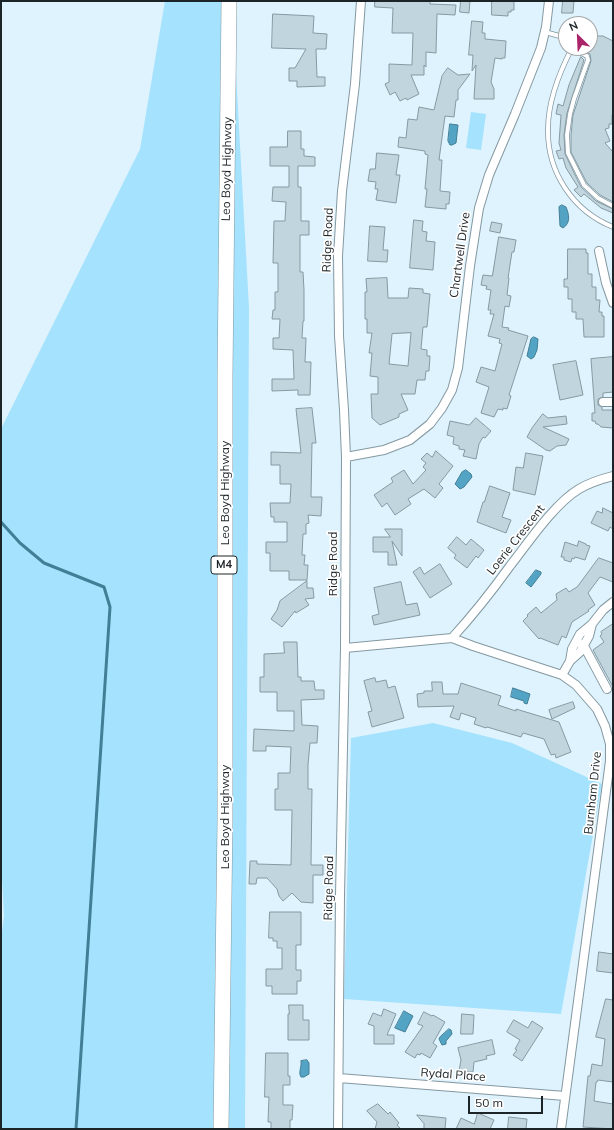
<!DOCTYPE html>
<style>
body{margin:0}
#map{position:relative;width:614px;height:1130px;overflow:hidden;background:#def3fd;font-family:Mulish,sans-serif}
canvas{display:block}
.frame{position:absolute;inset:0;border:2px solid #1c2427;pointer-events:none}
.north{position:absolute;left:558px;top:16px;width:40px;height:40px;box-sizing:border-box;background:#fff;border:1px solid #a4a7a9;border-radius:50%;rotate:336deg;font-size:11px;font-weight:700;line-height:16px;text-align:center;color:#1c2427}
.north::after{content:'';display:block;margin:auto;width:14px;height:18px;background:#ab246a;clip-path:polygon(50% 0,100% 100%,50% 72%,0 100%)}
.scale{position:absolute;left:468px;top:1096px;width:75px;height:18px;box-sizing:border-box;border:2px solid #1c2427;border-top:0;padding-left:5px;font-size:12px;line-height:14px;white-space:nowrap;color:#1c2427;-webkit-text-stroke:3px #fff;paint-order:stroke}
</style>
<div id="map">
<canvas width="614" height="1130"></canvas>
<div class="frame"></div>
<div class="north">N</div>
<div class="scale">50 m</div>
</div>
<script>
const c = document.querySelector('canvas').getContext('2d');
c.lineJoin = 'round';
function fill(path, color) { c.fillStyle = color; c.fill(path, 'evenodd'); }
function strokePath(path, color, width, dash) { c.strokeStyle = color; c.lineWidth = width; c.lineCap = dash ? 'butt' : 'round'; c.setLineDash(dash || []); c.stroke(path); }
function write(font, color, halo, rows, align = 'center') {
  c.font = font + ' Mulish,sans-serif'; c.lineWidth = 3.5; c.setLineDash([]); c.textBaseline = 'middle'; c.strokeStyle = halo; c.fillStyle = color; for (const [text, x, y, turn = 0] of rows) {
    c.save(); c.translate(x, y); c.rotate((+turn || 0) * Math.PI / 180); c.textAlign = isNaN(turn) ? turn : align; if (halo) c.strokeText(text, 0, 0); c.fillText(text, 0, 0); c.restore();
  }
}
const green = new Path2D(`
 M165,1H232L249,308L245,1129H1V940L4,916L1,858V429L140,149Z
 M471,112L486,114L481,150L466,148Z
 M433,723L512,743L602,784L561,1014L344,999L351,738Z`);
const water = new Path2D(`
 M450,124L458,125L456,143L452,145H450L448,141Z
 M562,205L566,207C569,214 571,223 563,228L560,226L559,207Z
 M534,337L538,339L537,350L534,357L531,359L527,356L531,339Z
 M466,470L471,474L472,477L464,487L460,489L455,484L462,472Z
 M536,570L541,572V574L531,587L526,583Z
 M513,688L530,694L527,704L524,703V701L511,697Z
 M404,1011L413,1016L405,1032L395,1028Z
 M449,1029L451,1030L452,1034L446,1041V1044L442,1045L439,1039L440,1037Z
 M307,1060L309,1063V1074L304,1077H301C298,1072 302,1067 301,1061Z`);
const stream = new Path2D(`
 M1,522L20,543L44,563L104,587L110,607L76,1129`);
const building = new Path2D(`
 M375,1H430V4L456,5L455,15L437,14L436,53L426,52V67L424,65V75H411L419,94L407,100L406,98L400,101L395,92L390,95L385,84L389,82V64L412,65L413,33H392L393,8L375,7Z
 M461,1H470L469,13L460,12Z
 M492,1H514V10H511V12H508V16L492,15Z
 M563,1H574L573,13H562Z
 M273,14L314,16L313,33L327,34L326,49H316L317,77H325V86L297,87V81H289V68H295L306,49L272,48Z
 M472,21L483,22L482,33H485V39L506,41L505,58H502V59L495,58L491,82L494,89V99H474L476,65L472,71L473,55H469Z
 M590,36H603L613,41V114L612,115V124H609V128L605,129L610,141L605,143L613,152V202L600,195L587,183L571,152V135L573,115L591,61L590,54L583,50L584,48H590Z
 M581,57L584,60L567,113L564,135L565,154L581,187L596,201L613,209V213L601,208L584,194L581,197L574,190L578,187L566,168L563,158L559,159L556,151L561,150L559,143L561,115L556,114L558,104L563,106L569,85Z
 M448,68L458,75L470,74L458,90V100H456L454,117L445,116L439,160H442L440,191L450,192L449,204H446V209L425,207L427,189H425L428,155L425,154V151L398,147L399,137L406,138L408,119L417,120L419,107L434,110L442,76Z
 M288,131H301V149H304V156L315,157V166H298V187H301V221H309V235H300V272H303L304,290V321H303L302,338H306L305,362H311L310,395H298V390L272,391V379H294L293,350L273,349V338H279L280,319H272L273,310H275V292H278V263H273L274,221H285L286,202L272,201L273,187H289V166H270V147H287Z
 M377,153L399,155L396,175H400L396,203L376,200L378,189H375L376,182L368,181L370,169H375Z
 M414,220L423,221L422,231L427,232L426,241L435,242L433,270L410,268Z
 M492,222L502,224L500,233L490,231Z
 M370,226L385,227L383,250H388L387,262L368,261Z
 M499,237L516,240L514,252H512L508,278H509L507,295L511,296L509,307L505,306L502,327L509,328L508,330L528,336L509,395L511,396L507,409L503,408V410L498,409L494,417L481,413L489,387L476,382L481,367L495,371L502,344L499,343L500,339L488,336L494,314H490L491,310H488L491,290L486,289L487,286L481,285L483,275L492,276Z
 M568,249H586V253H588V274H592V287H596V300H600L599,312H602V316H604V337H584L583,319H576V312H572V299H568V287H564V279H567Z
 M387,278L388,298H408L409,288L423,289V293L430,294L427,327H423L421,349L427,350V356H430L429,371H426L425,380H417L415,394H401L408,410L399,414V417L380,425L372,418L371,394H378V377L370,376L372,353H369L372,333H367V319H365V292H367L366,279ZM411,333L408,366L389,364L392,334Z
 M613,357V392L603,393V397L598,399V405L602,407V410H613V428L601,427L598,424H596L595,421H592V413H595L591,359Z
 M576,361L583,395L560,400L553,365Z
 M312,408L316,443H312L311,497H322L321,516L308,515L309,523L306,524V534H303L302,555H305L304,565H308L307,580H289V571H270V553H266V542H287V522H274V517H271L270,503H290L291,484H280V465H271V452L301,453L296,409Z
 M543,414L548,418L566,416L567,424L543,427L569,439L566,445L557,446L550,451L546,450L527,437L532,428Z
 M476,418L491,431L485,438L483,437L479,444L476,459L463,456L465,450L459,449V446L453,444L454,437L447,435L450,421L469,425Z
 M436,451L453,466L439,484L443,488L435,498L424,489L408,499L411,504L395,515L387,503L382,507L374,495L393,482L391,478L404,470L413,484L426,470L423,467L426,463L421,459L427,453L432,457Z
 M526,453L543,456L535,495L513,490L516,467L523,468Z
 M490,486L510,493L502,517L511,520L506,533L477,522L483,502H484Z
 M603,508L613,513V529L610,527L608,531L591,523L597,511L602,513Z
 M385,529H402V556L392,541L397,565H388V552H373V537H390Z
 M457,537L466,545L471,539L484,550L478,558L476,556L467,568L454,558L456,555L448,548Z
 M579,541L586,544V545L590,546L585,560L575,557L574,559L572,558L571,562L564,560V557H561L565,542L577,546Z
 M599,558L613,563V582L600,577L588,593L595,605L588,610L589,611L572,622L566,638L562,636L558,645L540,638L539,639L523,621L528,616L527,615L536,607L541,613L557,600L556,594L566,588L569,592L577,587Z
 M440,564L452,584L430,598L413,572L420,567L424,574Z
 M307,581V588H313L314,598L305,599L309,605L296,613L295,611L282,627L271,619L277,610L280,601Z
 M401,582L406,605L417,603L420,615L374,625L372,616L379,614L374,588Z
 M613,624V687L593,650L604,642L600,636L602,634L601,632Z
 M284,642H297L298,677H301V681H314L315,690H324V699L301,700L302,725L318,726L317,743H310L308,765V789H312L311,865H323V875H313V903L301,902L292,893L283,901L279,896L277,889L267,878H257L256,884H249L250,861H257V864L291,865L292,810H275V789H278V773H290L291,747L266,746V751H253L254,729L294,731V711H277V692H260V677H264V654L284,653Z
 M375,678L376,682L386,680L388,688L395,686L404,718L372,727L368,712L372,711L364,681Z
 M432,682H442L443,694H458L461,683L501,696L498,705L516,711V709L559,722L571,752L556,758L555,754L551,755L544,739L523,733L521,737L487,727L486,728L474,724L476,718L461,713L459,720L450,717L454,706L418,707L417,694L424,693V691H432Z
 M573,702L575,708L552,719L549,710Z
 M270,912H301V945H296V970H301V981H297V994H272V986H266V969H282V948H277V941H273V938H269Z
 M599,952L613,954V973L597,971Z
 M606,999L613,1000V1082L598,1080L597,1082H596L594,1101L613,1104V1129L583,1127L588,1076H590L592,1064L602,1066L605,1039L596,1037Z
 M289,1005H303V1020H309V1040H288V1014H289Z
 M384,1009L396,1014L387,1035H394V1044H374V1026L368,1024L373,1013L381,1016Z
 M424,1012L432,1016L433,1015L445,1022L433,1043L437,1046L430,1058L421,1053L420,1055L417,1054L415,1058L405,1052L423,1026L418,1024Z
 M462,1014L474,1015L473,1034H461Z
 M514,1020L528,1028L532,1021L543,1028L522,1061L513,1055L517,1050L515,1049L520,1040L507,1032Z
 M492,1040L495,1054L486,1056L487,1059L474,1062L473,1072L459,1071L461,1060L458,1048Z
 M266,1053H288V1076H290V1085H283V1105H293L292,1120H290V1129H271V1122H268L269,1097H265Z
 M378,1104L388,1114L390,1112L399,1123L397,1125L401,1129H375L377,1122L367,1111Z
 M478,1113L494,1120L490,1129H456L461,1118L474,1124Z
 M417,1115L446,1118L445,1129H424V1124Z
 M509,1117L527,1119L526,1129H508Z`);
const lane = new Path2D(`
 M545,32L563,37
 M572,48C559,73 548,101 548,129C547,172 573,211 613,227
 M572,48L587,56L588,60L574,99L570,114L567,135L568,153L584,185L598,198L613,206`);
const street = new Path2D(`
 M599,251L606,283L613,303
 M603,402H613
 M346,457L384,450L410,440L430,424L442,408L452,390L458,368L470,266L479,208L489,175L515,114L541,48L546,27L549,1
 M452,638C473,615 492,591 510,566C528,543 554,504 579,489C589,483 601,479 613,476
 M581,644L584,646L607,689
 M345,648L452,638L473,646L562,675L576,685L597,709L605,726L610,744V761L561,1129
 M570,661L572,649L580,634L592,624L603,610L613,602
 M562,675L570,661L580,652L589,636L592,624
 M339,1078L565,1096
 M338,1129L340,895L345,648L346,457L344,410L339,336L338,256L342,191L355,84L361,1`);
const highway = new Path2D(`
 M221,1129L225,820V376L229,1`);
const shields = [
 [224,565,26]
];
const shieldNames = [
 ["M4",224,565]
];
const streetNames = [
 ["Leo Boyd Highway",227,169,-89],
 ["Ridge Road",328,240,-88],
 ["Chartwell Drive",460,255,-82],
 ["Leo Boyd Highway",225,493,-90],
 ["Loerie Crescent",516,540,-52],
 ["Ridge Road",333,564,-90],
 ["Burnham Drive",593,793,-84],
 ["Leo Boyd Highway",225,817,-90],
 ["Ridge Road",329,888,-89],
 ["Rydal Place",453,1075,4]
];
fill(green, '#a4e2fd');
fill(water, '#53a4c4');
strokePath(water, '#427e95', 1);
strokePath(stream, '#427e95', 3);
fill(building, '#c0d5de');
strokePath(building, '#8599a2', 1);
strokePath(lane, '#8498a1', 5.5);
strokePath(street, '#8498a1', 10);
strokePath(highway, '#8498a1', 16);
strokePath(lane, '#fff', 4);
strokePath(street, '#fff', 8);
strokePath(highway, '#fff', 15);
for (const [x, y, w] of shields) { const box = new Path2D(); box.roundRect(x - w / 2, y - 9, w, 18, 3); c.fillStyle = '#fff'; c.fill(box); strokePath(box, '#1c2427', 1); }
write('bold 11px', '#1c2427', null, shieldNames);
write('12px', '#1c2427', '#fff', streetNames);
</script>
